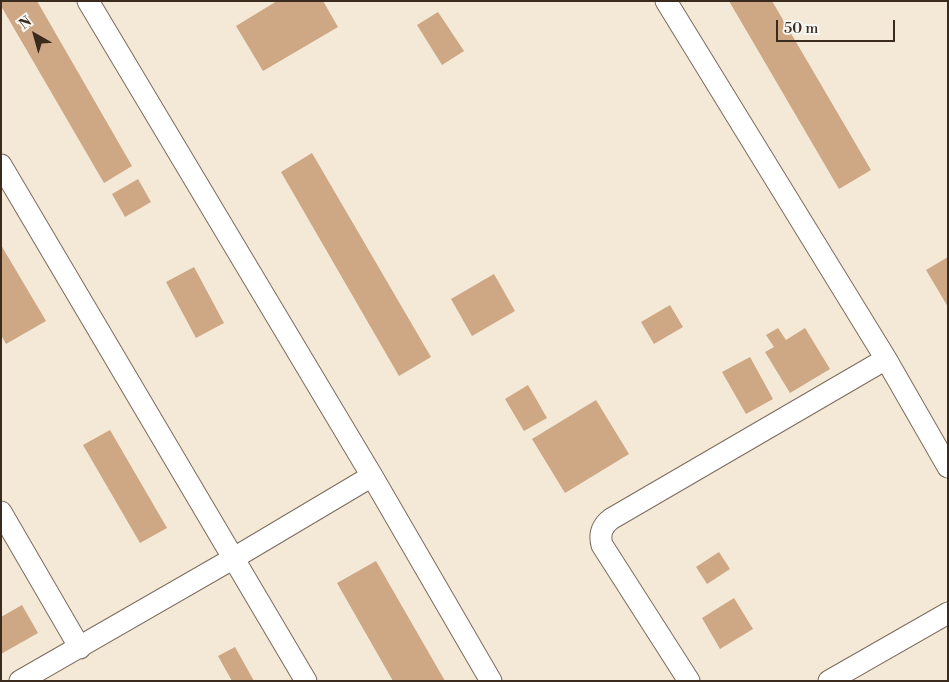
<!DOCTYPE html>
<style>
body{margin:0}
#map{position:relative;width:949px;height:682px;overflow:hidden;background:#f4e8d6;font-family:"Libre Bodoni",serif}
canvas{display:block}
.frame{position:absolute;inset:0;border:2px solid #3b2a1e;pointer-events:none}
.north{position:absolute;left:10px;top:10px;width:50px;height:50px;-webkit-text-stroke:4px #f6f6f2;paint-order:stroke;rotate:322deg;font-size:14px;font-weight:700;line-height:20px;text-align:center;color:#3b2a1e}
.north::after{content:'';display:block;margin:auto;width:18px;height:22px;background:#3b2a1e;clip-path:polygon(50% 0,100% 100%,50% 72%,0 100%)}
.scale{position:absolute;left:776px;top:20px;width:119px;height:22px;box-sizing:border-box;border:2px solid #3b2a1e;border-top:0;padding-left:6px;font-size:15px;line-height:18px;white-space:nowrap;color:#3b2a1e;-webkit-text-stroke:4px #f6f6f2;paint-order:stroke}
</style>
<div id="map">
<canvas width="949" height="682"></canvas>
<div class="frame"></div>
<div class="north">N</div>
<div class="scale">50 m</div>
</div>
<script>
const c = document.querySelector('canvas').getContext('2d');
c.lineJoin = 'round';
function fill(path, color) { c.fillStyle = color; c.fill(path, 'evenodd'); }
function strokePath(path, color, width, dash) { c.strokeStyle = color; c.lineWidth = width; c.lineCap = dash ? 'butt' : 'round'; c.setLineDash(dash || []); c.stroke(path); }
const building = new Path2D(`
 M1,1H37L132,166L104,183L1,6Z
 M277,1H323L338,27L263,71L236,26Z
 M729,1H772L871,170L839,189Z
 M438,12L464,51L442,65L417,25Z
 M312,153L431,357L399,376L281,172Z
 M138,179L151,202L125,217L112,194Z
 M1,245L46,321L6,344L1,335Z
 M948,257V307L926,270Z
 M194,267L224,323L196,338L166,282Z
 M494,274L515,311L472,336L451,299Z
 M670,305L683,327L654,344L641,322Z
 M778,328L786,340L805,328L830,369L790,393L765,352L774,347L766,335Z
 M750,357L773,399L746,414L722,372Z
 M528,385L547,418L524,431L505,399Z
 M596,400L629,454L565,493L532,439Z
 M110,430L167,528L140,543L83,445Z
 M719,552L730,569L707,584L696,567Z
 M376,561L445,681H393L337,583Z
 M734,598L753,629L720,649L702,618Z
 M22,605L38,633L1,654V617Z
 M235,647L254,681H232L218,656Z`);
const minor = new Path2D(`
 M88,1L372,476L491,681
 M666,1L886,359L948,467
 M1,165L306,681
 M1,512L80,648
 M20,681L234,558L372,476
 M689,681L602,545C599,534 602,526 611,519L886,359
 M829,681L948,613`);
fill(building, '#cea785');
strokePath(minor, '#7c6c5e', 23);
strokePath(minor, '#fff', 21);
</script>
